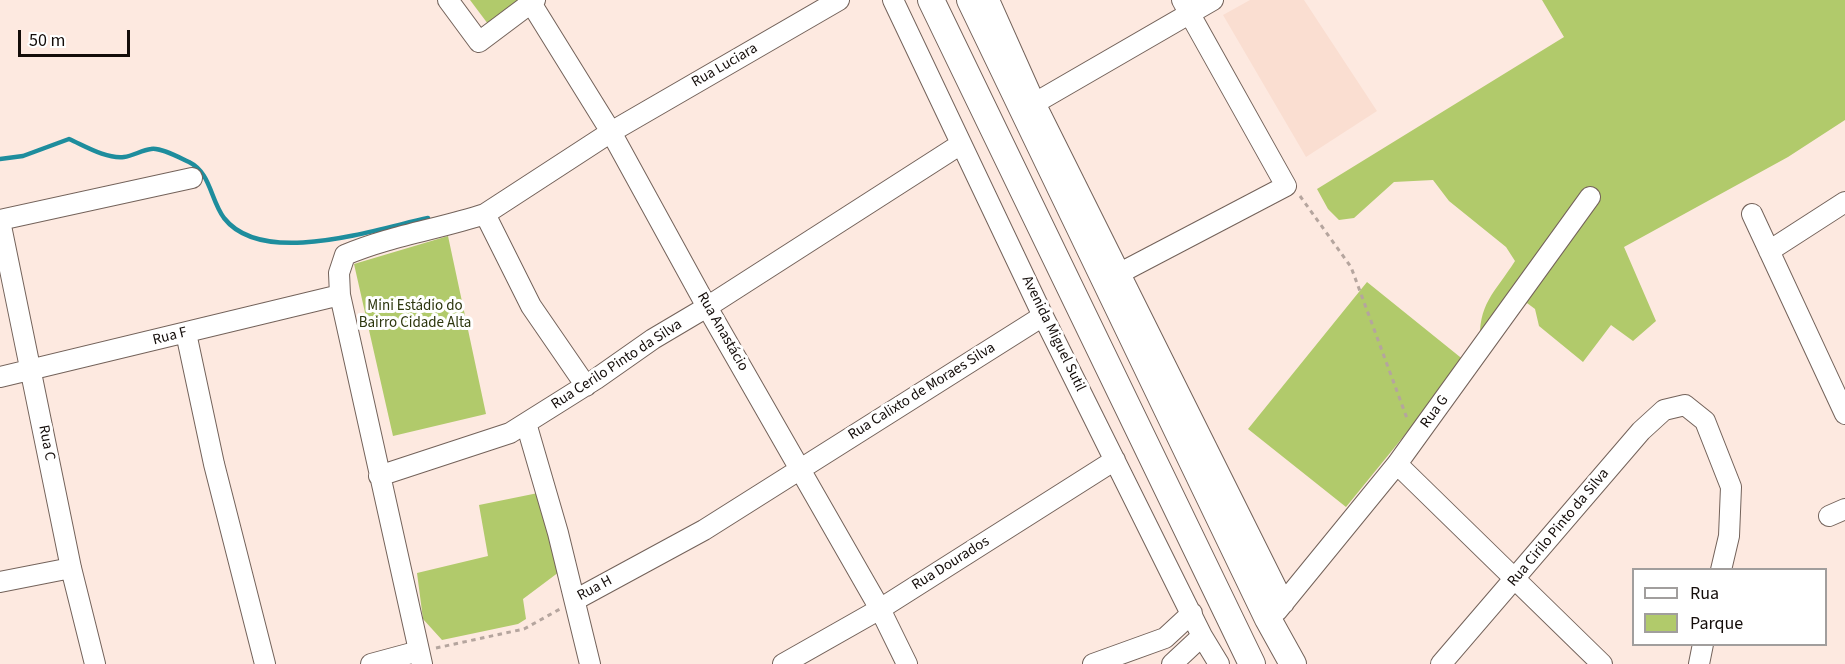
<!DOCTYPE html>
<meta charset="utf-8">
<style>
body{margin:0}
#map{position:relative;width:1845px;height:664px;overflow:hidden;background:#fde9e0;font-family:"Source Sans 3",sans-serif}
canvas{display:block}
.legend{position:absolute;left:1632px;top:568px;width:195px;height:78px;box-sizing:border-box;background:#fff;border:2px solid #a19e9d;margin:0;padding:8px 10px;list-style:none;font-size:18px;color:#130c09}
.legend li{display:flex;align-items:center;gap:12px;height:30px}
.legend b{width:30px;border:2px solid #a19e9d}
.scale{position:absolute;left:18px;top:30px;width:112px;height:27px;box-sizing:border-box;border:3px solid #130c09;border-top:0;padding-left:8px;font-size:18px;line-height:21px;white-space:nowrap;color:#130c09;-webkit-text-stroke:4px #fff;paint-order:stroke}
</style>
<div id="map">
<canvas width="1845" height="664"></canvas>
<ul class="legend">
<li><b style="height:8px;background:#fff"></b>Rua</li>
<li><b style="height:16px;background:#b1ca6b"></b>Parque</li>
</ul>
<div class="scale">50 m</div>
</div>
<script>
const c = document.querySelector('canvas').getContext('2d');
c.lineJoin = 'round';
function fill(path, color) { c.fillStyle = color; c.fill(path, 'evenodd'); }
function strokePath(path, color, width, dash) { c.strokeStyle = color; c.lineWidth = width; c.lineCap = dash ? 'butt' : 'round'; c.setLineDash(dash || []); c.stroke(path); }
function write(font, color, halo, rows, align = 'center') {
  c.font = font + ' "Source Sans 3",sans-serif'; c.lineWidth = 6; c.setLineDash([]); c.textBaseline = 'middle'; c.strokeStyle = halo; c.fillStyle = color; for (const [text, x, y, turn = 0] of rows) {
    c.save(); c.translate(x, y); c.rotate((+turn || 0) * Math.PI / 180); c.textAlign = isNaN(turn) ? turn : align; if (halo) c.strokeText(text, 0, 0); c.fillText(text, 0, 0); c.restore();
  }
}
const built = new Path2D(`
 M1250,0H1304L1377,111L1306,157L1223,15Z`);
const green = new Path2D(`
 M470,0H526L491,28Z
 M1542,0H1845V120L1788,157L1624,247L1656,321L1633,341L1611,325L1583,362L1539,326L1535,309L1527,303L1480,345C1478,303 1494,294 1515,261L1506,247L1449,201L1433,180L1394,182L1354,218L1339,220L1328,209L1317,189L1564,37Z
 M448,236L486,414L393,436L354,264Z
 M1367,282L1465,361L1346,507L1248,429Z
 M538,493L559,572L523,599L526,619L518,624L442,640L423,619L417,573L488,556L479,505Z`);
const stream = new Path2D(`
 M0,159L23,156L69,139C85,146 106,159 124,157C133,156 142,150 151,149C160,147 180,158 189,162C211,173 210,199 224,218C263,268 376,229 428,218`);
const path = new Path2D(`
 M1300,196L1351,267L1408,421
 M436,648L524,629L560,609`);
const minor = new Path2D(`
 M448,0L479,42L535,0
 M893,0L1043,316L1202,636L1219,664
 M989,0L1035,103L1284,603
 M531,3L611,132L707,307L880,609L907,664
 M1035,103L1213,0
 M1752,214L1845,414
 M0,220L192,178
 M0,221L71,568L95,664
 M1769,251L1845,202
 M1120,273L1286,186L1182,0
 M186,333L214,464L265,664
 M0,377L340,295
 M586,386L531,306L485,214L611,132L839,0
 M526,423L558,533L590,664
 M1397,464L1602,664
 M379,476L510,433L596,379L653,339L707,307L961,144
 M1829,516L1845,509
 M0,582L71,568
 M575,600L704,530L1043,316
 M1277,611L1397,464L1590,197
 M371,664L419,651
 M422,664L340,295L339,273L345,255C390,236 439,229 485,214
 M783,664L880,609L1115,460
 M1093,664L1165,638L1192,613
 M1172,664L1202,636
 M1441,664L1641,431L1664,410L1685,405L1705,421L1731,487L1729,536L1721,570
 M1699,664L1703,644`);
const major = new Path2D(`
 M931,0L1252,664
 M970,0L1268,619L1293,664`);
const streetNames = [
 ["Rua Luciara",725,66,-30],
 ["Rua Anastácio",722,332,60],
 ["Avenida Miguel Sutil",1053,334,64],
 ["Rua F",170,337,-14],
 ["Rua Cerilo Pinto da Silva",617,365,-33],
 ["Rua Calixto de Moraes Silva",922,392,-32],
 ["Rua G",1435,412,-54],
 ["Rua C",46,443,79],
 ["Rua Cirilo Pinto da Silva",1559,528,-50],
 ["Rua Dourados",951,564,-32],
 ["Rua H",595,589,-28]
];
const parkNames = [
 ["Mini Estádio do",415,307],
 ["Bairro Cidade Alta",415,324]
];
fill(built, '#faded1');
fill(green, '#b1ca6b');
strokePath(stream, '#1e8d9d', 4.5);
strokePath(minor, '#73625a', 22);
strokePath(major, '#73625a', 28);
strokePath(path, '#b5a59e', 3, [4.5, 4.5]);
strokePath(minor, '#fff', 20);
strokePath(major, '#fff', 26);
write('15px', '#130c09', '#fff', streetNames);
write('15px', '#2d360e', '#fff', parkNames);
</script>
